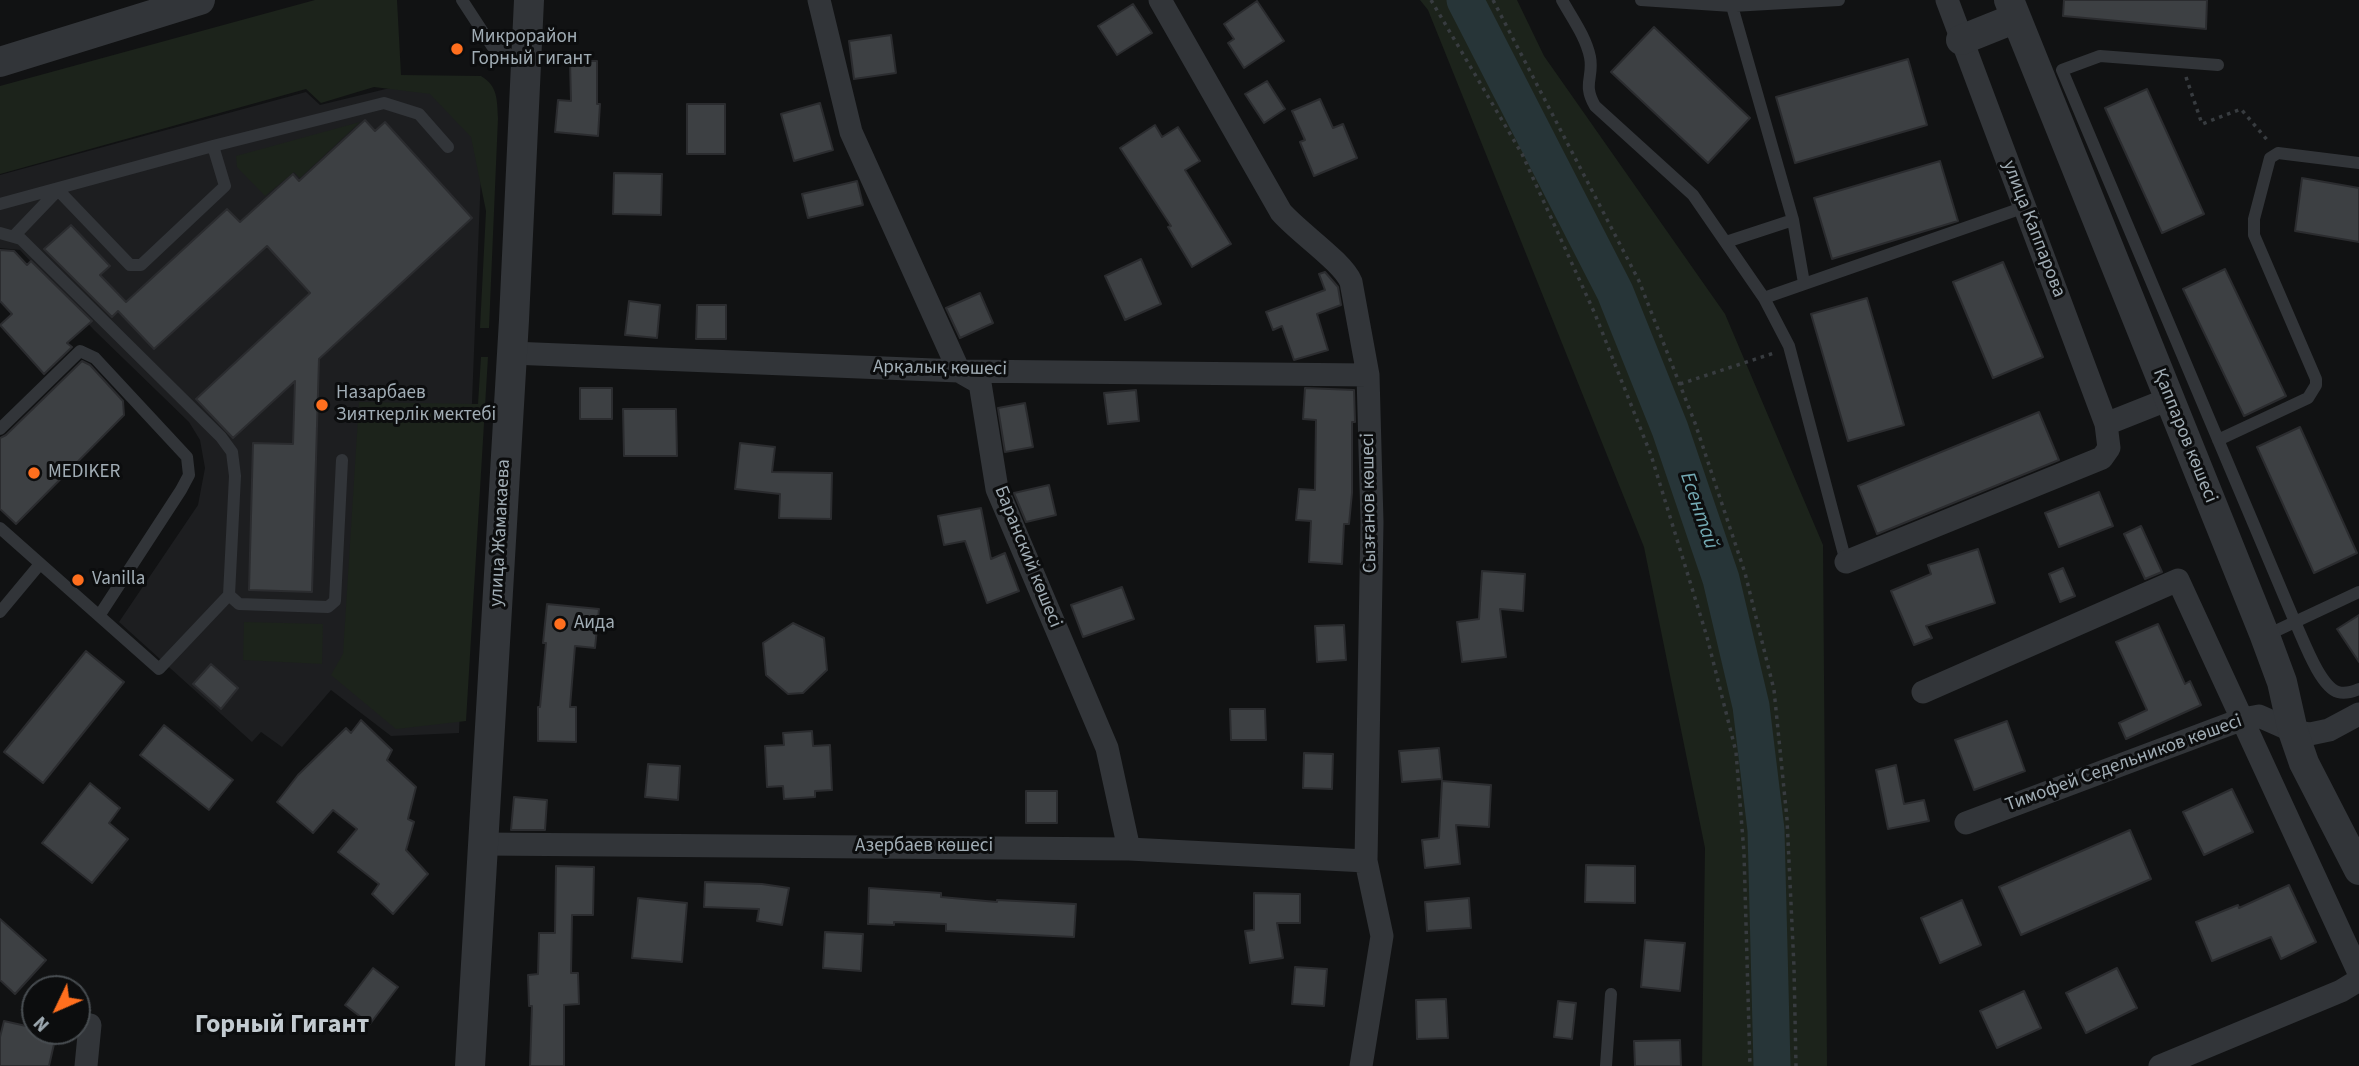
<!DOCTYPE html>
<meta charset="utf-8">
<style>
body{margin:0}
#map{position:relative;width:2359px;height:1066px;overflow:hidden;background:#111213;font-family:"Source Sans 3",sans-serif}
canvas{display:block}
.north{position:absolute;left:21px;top:975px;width:70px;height:70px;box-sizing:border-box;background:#0c0d0e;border:2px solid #484d51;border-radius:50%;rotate:226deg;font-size:19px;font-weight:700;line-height:28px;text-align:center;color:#a1adb5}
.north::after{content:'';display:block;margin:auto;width:24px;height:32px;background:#ff6f1e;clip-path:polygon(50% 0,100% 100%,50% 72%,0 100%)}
</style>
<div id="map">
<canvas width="2359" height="1066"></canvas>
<div class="north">N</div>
</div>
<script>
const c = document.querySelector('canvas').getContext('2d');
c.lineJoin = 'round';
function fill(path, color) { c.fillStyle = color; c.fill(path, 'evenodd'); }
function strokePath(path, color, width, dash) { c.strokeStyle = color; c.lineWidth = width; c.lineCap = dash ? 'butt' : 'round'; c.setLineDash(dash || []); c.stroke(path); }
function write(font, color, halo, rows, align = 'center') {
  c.font = font + ' "Source Sans 3",sans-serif'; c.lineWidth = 6; c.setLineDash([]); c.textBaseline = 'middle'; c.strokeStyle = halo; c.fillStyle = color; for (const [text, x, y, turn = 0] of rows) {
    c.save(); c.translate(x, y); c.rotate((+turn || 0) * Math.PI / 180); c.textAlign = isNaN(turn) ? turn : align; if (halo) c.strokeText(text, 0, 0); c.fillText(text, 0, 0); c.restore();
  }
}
const built = new Path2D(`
 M390,88L484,97L459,733L391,736L331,690L282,747L261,732L252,742L119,622L198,505L205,468L200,440L189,422L94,330L20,250L0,248V175L306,92L320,105Z`);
const green = new Path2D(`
 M315,0H397L401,75L481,76C498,86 497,100 498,118L489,328H480L486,211L471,137L430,94L374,87L321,103L306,89L0,174V86Z
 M1420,0H1517L1544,56L1725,314L1823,545L1827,1066H1702L1705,848L1644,547L1428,10Z
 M360,122L300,178L294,172L265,196L237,167L236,156Z
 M481,357H488L466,721L396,729L331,675L343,654L359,402L478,404Z
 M244,622L323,624L322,664L243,660Z`);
const river = new Path2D(`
 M1465,0L1615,292L1670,429L1721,579L1751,706L1766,830L1772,1066`);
const building = new Path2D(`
 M2064,0H2207L2206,29L2063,16Z
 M1257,1L1284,41L1244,68L1228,43L1234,39L1224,24Z
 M1133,4L1152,33L1117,55L1098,26Z
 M1654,27L1750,118L1708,163L1611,72Z
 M891,35L896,73L854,79L849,41Z
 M1908,59L1927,125L1795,163L1776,97Z
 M570,61H597V104H600L598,136L555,132L558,100L571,101Z
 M1267,81L1285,109L1264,123L1245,94Z
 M2147,89L2204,214L2162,233L2105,108Z
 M1320,99L1333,128L1343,124L1357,158L1314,176L1300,142L1305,140L1292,111Z
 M820,103L833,150L794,161L781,114Z
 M687,104H725V154H687Z
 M365,120L375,131L385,122L472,218L319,359L312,592L249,590L253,443L293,444L295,381L233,438L196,399L310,293L267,246L154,349L118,311L112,317L44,249L71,225L110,266L100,275L126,302L227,209L240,222L293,174L299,181Z
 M1155,125L1162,137L1178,127L1200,161L1185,170L1231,244L1192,267L1168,227L1171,226L1120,148Z
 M1940,161L1958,221L1832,259L1814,198Z
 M614,173L662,174L661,215L613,214Z
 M2302,178L2359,188V242L2295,231Z
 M857,181L863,205L808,218L802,194Z
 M0,250L14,251L27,265L31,261L92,321L67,343L72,347L44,374L0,325L12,314L0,301Z
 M1141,259L1161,304L1125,320L1105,276Z
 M2003,262L2043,357L1993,378L1953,282Z
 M2225,269L2286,396L2244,416L2183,289Z
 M1325,272L1338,287L1341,305L1317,314L1328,350L1294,360L1282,326L1273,330L1266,312L1325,290L1319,274Z
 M980,293L993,323L960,338L946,308Z
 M1867,298L1904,425L1848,441L1811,314Z
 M629,301L660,305L657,338L625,335Z
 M697,305H726V339H696Z
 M82,361L90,365L123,401L124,415L16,524L0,509V438L6,435Z
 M580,388H612V419H580Z
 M1305,388L1354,390L1355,422H1352V493L1349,524H1344L1342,564L1309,562L1311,521L1296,520L1299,489L1315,490L1316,420L1303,419Z
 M1136,390L1139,421L1108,424L1104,393Z
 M1025,403L1033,447L1005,452L998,408Z
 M623,409H676L677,456H624Z
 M2039,412L2059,460L1877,534L1858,486Z
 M2300,427L2357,553L2314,573L2257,447Z
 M740,443L775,447L772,472L832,473L831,519L779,518L780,494L735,489Z
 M1049,485L1056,515L1026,522L1014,493Z
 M2099,492L2113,526L2059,547L2045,513Z
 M981,508L991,559L1005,553L1019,591L987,603L965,541L944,545L938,516Z
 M2141,526L2162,572L2145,579L2124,534Z
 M1978,549L1995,603L1926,626L1932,638L1914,645L1891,591L1931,574L1928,565Z
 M2063,568L2075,596L2060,602L2049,574Z
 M1482,571L1525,574L1523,611L1500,609L1506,657L1462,662L1457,622L1479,619Z
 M1122,587L1134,619L1083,637L1071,605Z
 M547,604L599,609L595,648L575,646L570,707H576V742L538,741V707H540L546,643H543Z
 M2359,615V662L2337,629Z
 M793,623L824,638L827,670L803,693L788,694L766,675L763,643Z
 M2158,624L2185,684L2190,681L2201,705L2126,739L2119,723L2147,710L2116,642Z
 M1344,625L1346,660L1317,662L1315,626Z
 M86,651L124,682L43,783L4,752Z
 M211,664L238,688L221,709L193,684Z
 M1230,709H1265L1266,740H1231Z
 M361,720L392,750L387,760L416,787L408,819L414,822L406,850L428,874L393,914L372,894L379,884L338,852L357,829L333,810L313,833L277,802L298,775L346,728L351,733Z
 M2007,721L2025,771L1974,790L1955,740Z
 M164,725L233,780L209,810L140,755Z
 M812,731L813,746L830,745L832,790L815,791V797L784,799L783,786L767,787L765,746L784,745L783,733Z
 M1439,748L1442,779L1402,782L1399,751Z
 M1304,753L1333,754L1332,789L1303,788Z
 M648,764L680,766L678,800L645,797Z
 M1896,765L1904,804L1924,800L1929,821L1888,829L1876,770Z
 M1442,781L1491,785L1489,827L1456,825L1460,864L1425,868L1422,840L1439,838Z
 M90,783L120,808L109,823L128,839L92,883L42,843Z
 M2232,789L2253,832L2204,855L2183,812Z
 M1026,791H1057V823H1026Z
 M514,797L547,800L545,830H511Z
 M2130,830L2151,879L2021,935L1999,887Z
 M1586,865L1635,866V903L1585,902Z
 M556,866L594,867L593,915H572L571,973H578L579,1004L564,1005V1066H530L532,1006H529L528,975L538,974L539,933H555Z
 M705,882L762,884L789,888L782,925L757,921L759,909L704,907Z
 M2289,885L2316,942L2281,959L2271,937L2212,961L2196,922L2238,905L2239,908Z
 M869,888L941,893V897L997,902V900L1076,904L1074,937L946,931V924L894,922V925L868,924Z
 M1254,893L1300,894V923H1277L1283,958L1250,963L1245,931L1254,930Z
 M638,898L687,903L682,962L632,958Z
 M1469,898L1471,928L1427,931L1425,902Z
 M1962,900L1981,945L1940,963L1921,918Z
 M0,919L46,960L15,994L0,980Z
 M825,932L863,934L861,971L823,968Z
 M1645,940L1685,943L1680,991L1641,987Z
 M1295,967L1327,969L1324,1006L1292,1004Z
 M373,968L398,987L370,1024L345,1005Z
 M2117,968L2137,1008L2086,1033L2066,993Z
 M2024,991L2041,1028L1997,1048L1980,1011Z
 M1446,999L1448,1038L1417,1039L1416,1000Z
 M1558,1001L1576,1003L1572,1039L1554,1037Z
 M4,1021L35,1028V1031H57L49,1066H0V1037Z
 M1680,1040L1681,1066H1635L1634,1041Z`);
const path = new Path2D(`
 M1431,0L1522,154L1595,314L1651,455L1707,637L1736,752L1744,853L1750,1066
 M1493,0L1639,281L1695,423L1745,573L1774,690L1787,819L1794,967L1796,1066
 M2186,77L2202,124L2241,109L2268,141
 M1680,384L1774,353`);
const service = new Path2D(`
 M462,0L492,46L527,63
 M1562,0C1572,18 1586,37 1590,57C1594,77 1582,84 1595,106L1693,195L1764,298L1789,346L1846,562
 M1641,0L1732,6L1839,0
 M1732,6L1793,220L1804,283
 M2218,65L2100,56L2062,70L2295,622C2303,639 2320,687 2338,692C2345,694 2352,692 2359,689
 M0,204L213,146L384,103L419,114L448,147
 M0,233L21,239L221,437L232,452L235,476L229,595L239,604L328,607L335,601L342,460
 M14,236L58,190L130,265H141L225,186L213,146
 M1726,242L1793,220
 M1764,298L2025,207
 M0,429L80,351L95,358L187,457L189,475L181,490L99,616
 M2218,440L2308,398L2316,385V379L2254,235V219L2270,158L2278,153L2359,163
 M0,528L159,669L229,595
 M0,612L40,564
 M2265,636L2359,592
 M1606,1066L1611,994`);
const minor = new Path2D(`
 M819,0L851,132L959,371L980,383L997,489L1107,748L1129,849
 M1160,0L1281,212C1298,232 1343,262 1351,282L1368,375L1372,522L1366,861L1382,936L1361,1066
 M511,353L959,371L1368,375
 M2106,424L2169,399
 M1846,562L2102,458L2109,448L2106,424L1947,0
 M1923,692L2178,580L2359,973
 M1966,823L2243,719L2259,716L2293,731L2310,734L2329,730L2359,714
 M482,844L1129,849L1366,861
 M86,1066L90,1025
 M2160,1066L2341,991L2359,980`);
const tertiary = new Path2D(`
 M2009,0L2265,636L2282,682L2293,731L2304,763L2359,870
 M1961,40L2016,18
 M0,62L200,0
 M470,1066L514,320L529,0`);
const markers = [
 [457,49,7,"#ff6f1e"],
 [322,405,7,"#ff6f1e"],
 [34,473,7,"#ff6f1e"],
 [78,580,7,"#ff6f1e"],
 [560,624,7,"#ff6f1e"]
];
const poiNames = [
 ["Микрорайон",471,38],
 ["Горный гигант",471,60],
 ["Назарбаев",336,394],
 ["Зияткерлік мектебі",336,416],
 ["MEDIKER",48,473],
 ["Vanilla",92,580],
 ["Аида",574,624]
];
const streetNames = [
 ["улица Каппарова",2033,229,69],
 ["Арқалық көшесі",940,369,1],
 ["Қаппаров көшесі",2184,436,68],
 ["Сызғанов көшесі",1370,503,-91],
 ["улица Жамакаева",501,533,-87],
 ["Баранский көшесі",1027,557,68],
 ["Тимофей Седельников көшесі",2124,764,-20],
 ["Азербаев көшесі",924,847]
];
const waterNames = [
 ["Есентай",1698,511,71]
];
const districtNames = [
 ["Горный Гигант",282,1026]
];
fill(built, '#1d1e20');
fill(green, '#1c231b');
strokePath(river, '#273538', 37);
fill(building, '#3d4043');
strokePath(building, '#2b2c2f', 2);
strokePath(path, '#383c40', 3.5, [3.5, 5]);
strokePath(service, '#323539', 12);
strokePath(minor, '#323539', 23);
strokePath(tertiary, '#323539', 30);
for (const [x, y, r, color] of markers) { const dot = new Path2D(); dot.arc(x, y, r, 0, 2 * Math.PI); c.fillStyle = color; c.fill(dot); strokePath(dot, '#0c0d0e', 2.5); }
write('19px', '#a1adb5', '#0c0d0e', poiNames, 'left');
write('19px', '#a1adb5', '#0c0d0e', streetNames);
write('italic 21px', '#74aab4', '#0c0d0e', waterNames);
write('bold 26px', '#c3cbd1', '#0c0d0e', districtNames);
</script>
